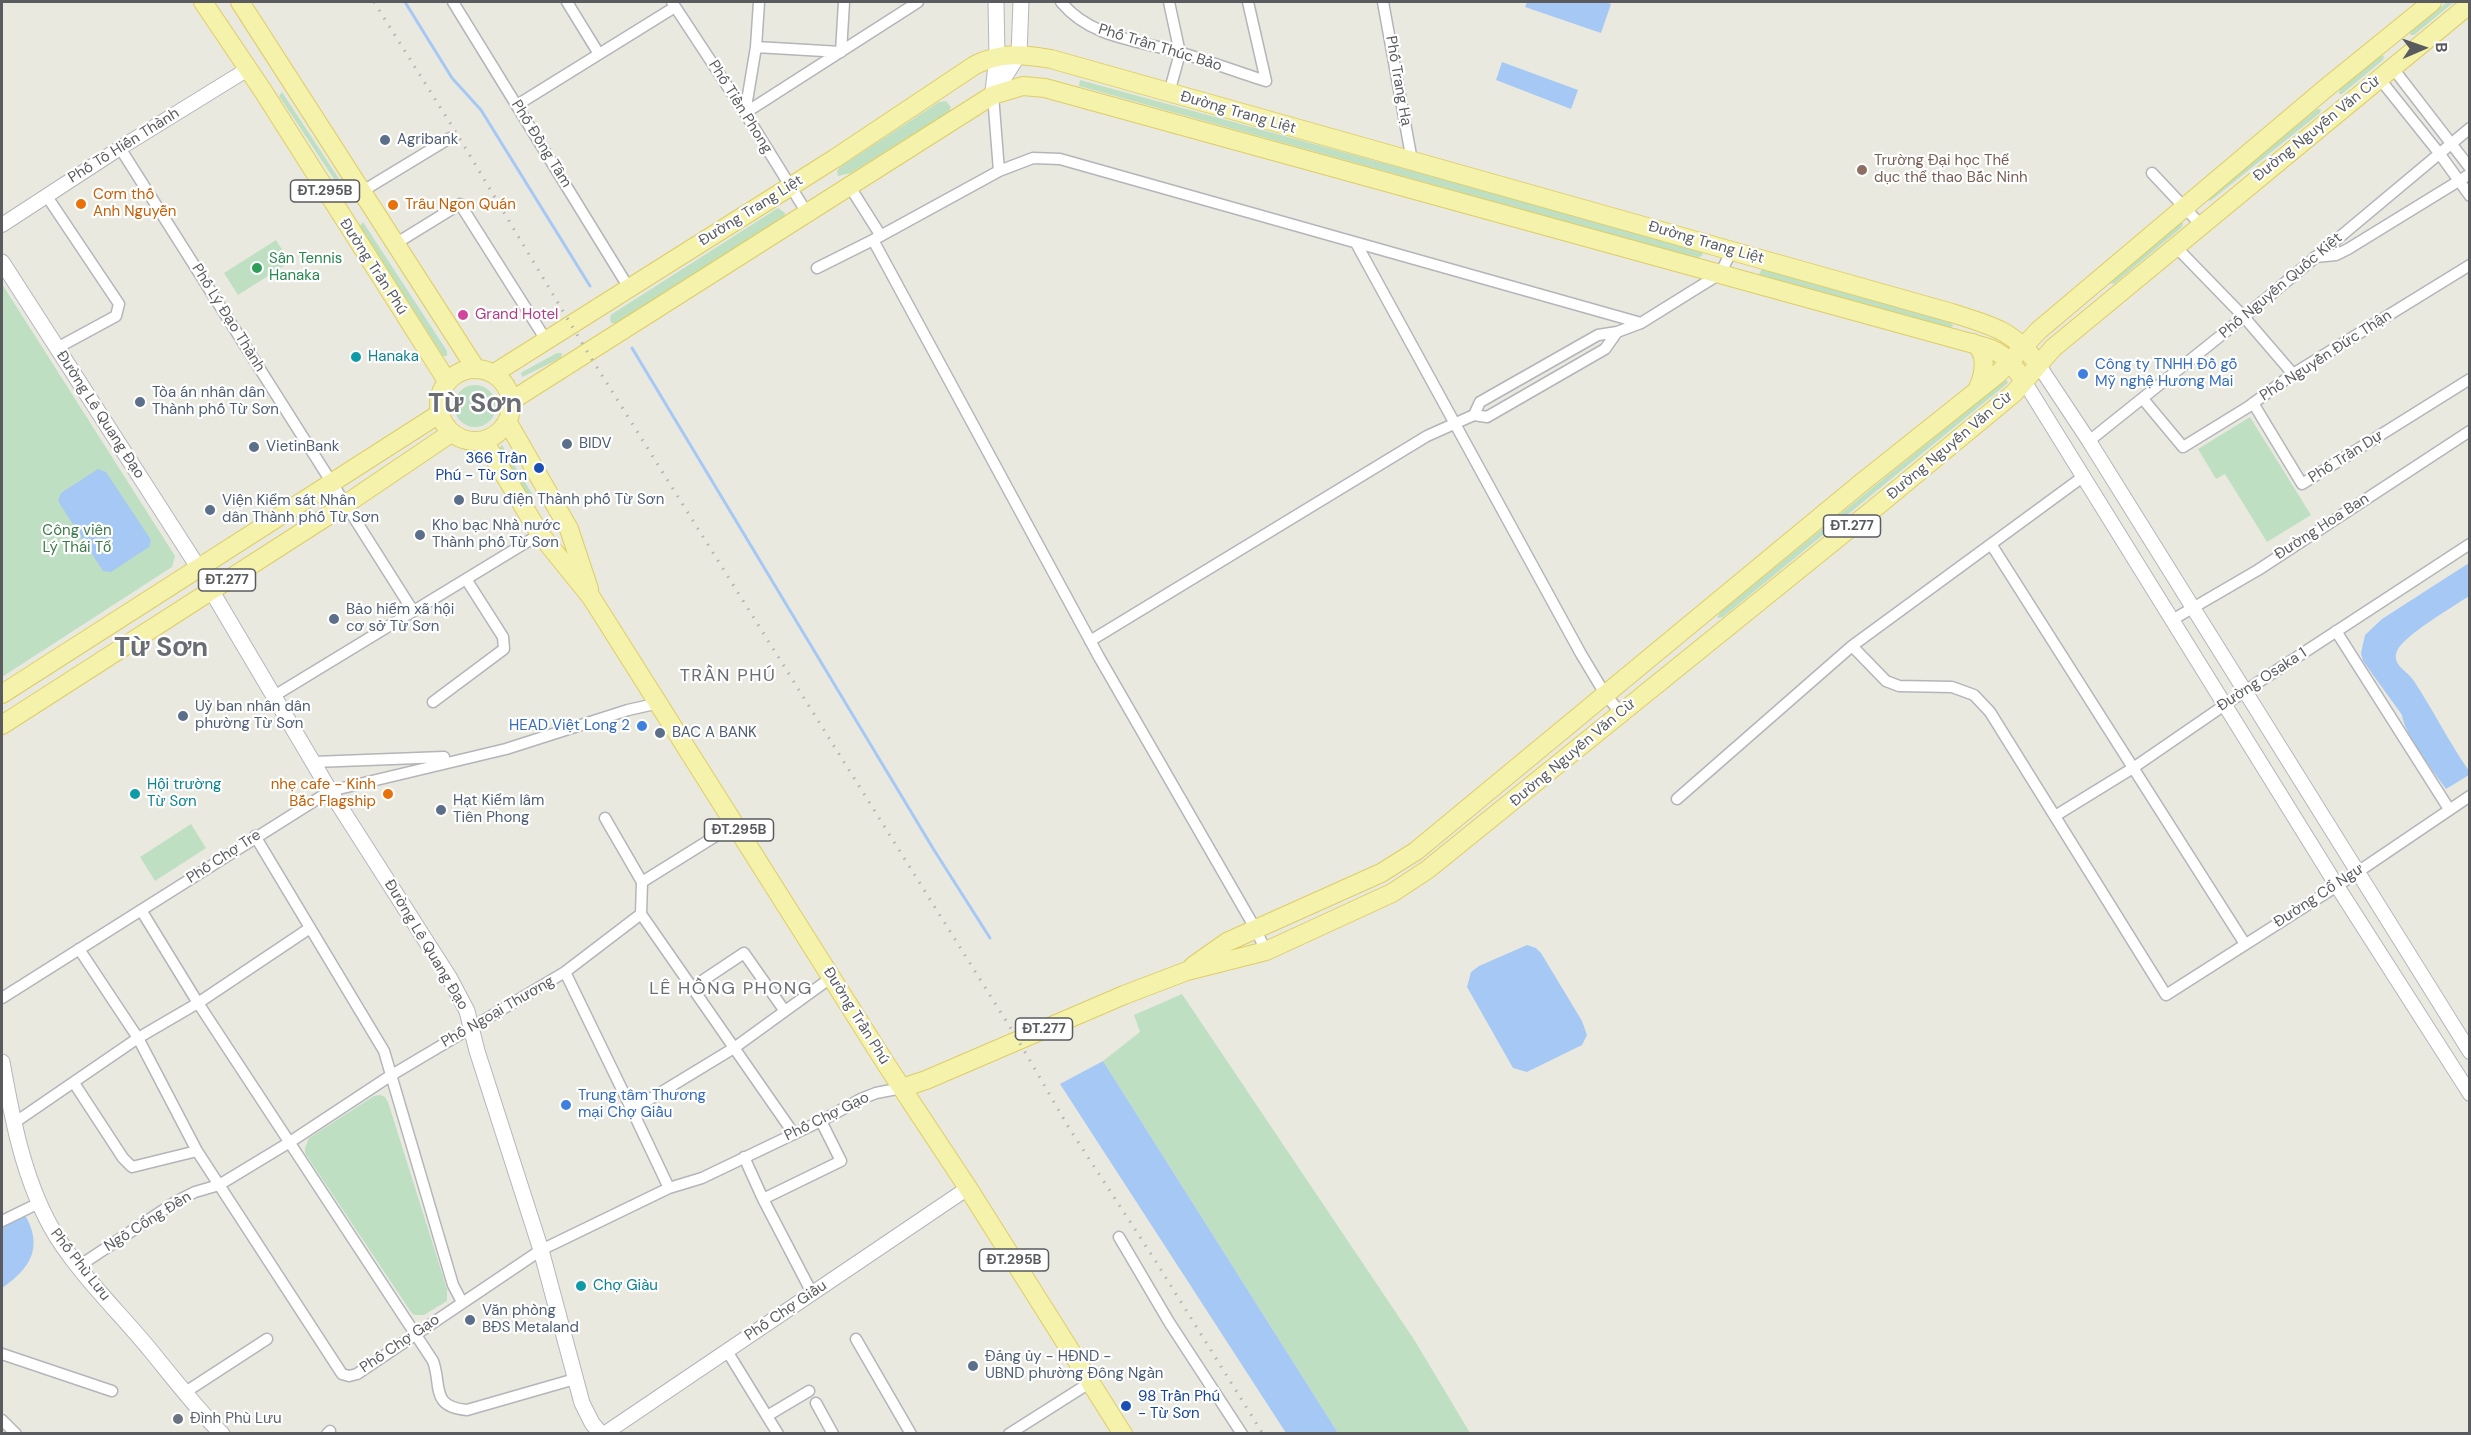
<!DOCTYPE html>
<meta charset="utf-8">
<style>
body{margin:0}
#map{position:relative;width:2471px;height:1435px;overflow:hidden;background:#eae9e0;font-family:"DM Sans",sans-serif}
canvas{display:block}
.frame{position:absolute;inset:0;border:3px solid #595b5f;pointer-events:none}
.north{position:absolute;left:2393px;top:18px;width:60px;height:60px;-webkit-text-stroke:4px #fff;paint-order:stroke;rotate:88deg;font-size:16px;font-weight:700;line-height:24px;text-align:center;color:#595b5f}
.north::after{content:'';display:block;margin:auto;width:21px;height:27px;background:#595b5f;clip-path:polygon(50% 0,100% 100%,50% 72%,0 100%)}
</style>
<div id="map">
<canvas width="2471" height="1435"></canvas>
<div class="frame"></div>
<div class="north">B</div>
</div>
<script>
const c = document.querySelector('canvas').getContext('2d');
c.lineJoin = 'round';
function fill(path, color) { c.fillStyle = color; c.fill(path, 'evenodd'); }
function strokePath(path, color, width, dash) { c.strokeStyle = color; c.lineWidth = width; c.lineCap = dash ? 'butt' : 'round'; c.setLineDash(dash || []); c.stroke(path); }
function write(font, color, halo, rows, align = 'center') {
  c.font = font + ' "DM Sans",sans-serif'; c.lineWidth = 4.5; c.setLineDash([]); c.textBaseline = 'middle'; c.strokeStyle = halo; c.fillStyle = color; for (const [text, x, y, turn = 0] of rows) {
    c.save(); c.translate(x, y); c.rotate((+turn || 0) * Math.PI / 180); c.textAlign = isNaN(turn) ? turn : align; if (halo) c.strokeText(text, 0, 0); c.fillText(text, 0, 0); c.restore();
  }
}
const green = new Path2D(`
 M2447,2H2454L2414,35H2410L2411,31Z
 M2381,55L2384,56L2383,60L2342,94H2339L2340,88Z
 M1080,80L1701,250L1703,255L1698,258L1679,253L1079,86Z
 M282,92L347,191L348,195L346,197L279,96Z
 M946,101L951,107L949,112L851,173L838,176L837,171L840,167L939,102Z
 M2317,109H2321L2320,113L2209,202L2210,197Z
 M778,208L785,213L784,220L617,324L611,323L610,317L612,314Z
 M363,222L447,351V356H443L360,226Z
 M2180,222L2183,223L2182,227L2114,284L2110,283L2111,280Z
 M276,240L290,262L238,295L224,273Z
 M1762,269L1950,322L1953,326L1950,328L1764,277L1759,274Z
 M2,284L175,556L172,567L2,677Z
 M557,353H562L561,358L522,377L521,373L524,371Z
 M2006,379L2008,383L1723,617L1717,618L1720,612Z
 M454 406a21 21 0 1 1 42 0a21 21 0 1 1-42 0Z
 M2250,417L2311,515L2267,542L2225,474L2216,479L2198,449Z
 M502,445L533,495L532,500H529L499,450V448Z
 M191,824L206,848L155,881L140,857Z
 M1182,994L1415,1341L1470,1433H1338L1103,1061L1140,1032L1134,1015Z
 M380,1095L385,1097L388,1102L447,1289V1301L424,1315H414L411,1312L305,1153V1148L309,1138L374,1096Z`);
const water = new Path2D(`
 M1527,2H1604L1611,4L1601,33L1525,7Z
 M1502,62L1578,90L1571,109L1496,80Z
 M98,469L106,472L151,540L149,547L111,572L103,571L58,501L61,493Z
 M2469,563V596C2453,607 2404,635 2397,651C2391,665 2408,671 2414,681C2433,710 2449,742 2469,771V775L2446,789C2434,772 2404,734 2402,715L2363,661L2361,653L2365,635L2382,619Z
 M1527,945L1536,948L1541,953L1582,1021L1587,1035L1582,1045L1527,1072L1513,1068L1467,987L1471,972L1479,966Z
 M1103,1061L1338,1433H1286L1060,1084Z
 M24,1213C44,1247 31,1268 2,1288V1225Z`);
const stream = new Path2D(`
 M405,2L452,78L481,110L590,286
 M632,348L934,850L990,938`);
const minor = new Path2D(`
 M453,2L629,288
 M567,2L599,54
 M672,2L745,113L807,213
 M1061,2C1092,39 1138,40 1182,53C1210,62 1238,72 1266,81
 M1248,2L1266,81
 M1383,2L1412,161
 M756,47L841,52L844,2
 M2392,67L2470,168
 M2379,78L2439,153L2470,196
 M1169,93L1180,53L1169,2
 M993,95L999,171
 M517,105L675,7
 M745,113L918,2
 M745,113L756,47L759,2
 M120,148L413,611
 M2152,173L2200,224
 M850,187L881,236
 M361,192L450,138
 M46,195L119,304L116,316L57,348
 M873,240L1099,657L1255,928L1266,951
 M1356,243L1581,654L1605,694L1620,712
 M395,244L460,204L546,340
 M2175,246L2244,317L2293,374
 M2315,257L2336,255L2348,249L2470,174
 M817,268L873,240L999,171L1033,158L1060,159L1641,323
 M2143,399L2183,447L2248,407L2293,374L2470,265
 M2253,403L2302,484L2470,379
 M1474,415L1480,402L1598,335L1617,332L1641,323L1694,290L1720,274L1732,250
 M2089,441L2244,317L2470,128
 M1991,544L2245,944
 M2172,620L2258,570L2470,431
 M2336,631L2449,809
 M1090,641L1427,436L1474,415L1487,417L1605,349L1617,332
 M1852,646L1886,681L1899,686L1952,687L1974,695L1990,712L2166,995L2337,886L2470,796
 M274,696L540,534
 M433,702L504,649L503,637L466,579
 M314,762L444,757
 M1677,799L1852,646L2084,476
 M2055,816L2133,768L2245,691L2470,544
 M605,818L642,882L641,914
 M255,836L384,1051L453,1285L462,1302
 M642,882L735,824
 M141,910L198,1003L433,1361C442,1385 430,1407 467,1410L575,1379
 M641,914L794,1134
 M79,949L138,1038L197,1151L342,1374L349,1376L357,1374L541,1250L669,1188L702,1178L821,1121L861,1099L876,1093L902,1088
 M565,972L641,914
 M693,987L744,953L784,1010
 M2,998L330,791L506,749L628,710L659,703
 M74,1083L123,1158L132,1167L197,1151
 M632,1110L669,1188
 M14,1123L138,1038L198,1003L310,928
 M744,1157L763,1199L841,1161L821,1121
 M763,1199L812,1293
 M2,1221L39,1203
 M1119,1237L1169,1322L1242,1434
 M79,1266L177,1201L195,1192L219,1185L290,1142L390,1076L565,972L632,1110L734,1048L832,977
 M856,1339L911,1434
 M727,1351L778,1434
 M2,1354L112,1391
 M184,1393L267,1339
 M816,1403L833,1434
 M767,1416L809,1391
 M2,1420L16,1434
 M327,1434L330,1431
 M1009,1434L1091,1382`);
const tertiary = new Path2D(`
 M2,225L120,148L248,69
 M2038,364L2089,441L2470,1052
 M2024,381L2337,886L2470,1094
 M604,1434L968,1188`);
const secondary = new Path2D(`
 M993,92L997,56L996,2
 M993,95L1019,54L1021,2
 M2,262L198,567
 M211,590L330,791L449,977L467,1011L477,1051L541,1250L582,1403L592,1423L601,1434
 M2,1062C12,1117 23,1177 51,1227C75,1270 120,1313 151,1351C174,1379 196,1408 222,1434`);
const primary = new Path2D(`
 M203,2L263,91L447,381
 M240,2L476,369
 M1973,343C1989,352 1984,375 1978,388
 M439 405a36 36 0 1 1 72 0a36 36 0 1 1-72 0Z
 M493,374L834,159L975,65C1001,52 1023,54 1051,59L1952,313C1992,326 2012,329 2038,364
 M511,401L993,95L1023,86L1045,88L1985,347C2004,352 2014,366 2024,381
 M507,421L569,529L589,589
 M484,441L540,534L591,597L886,1064L968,1188L1123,1434
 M2,694L439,414
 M2,725L346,504L451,433
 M1193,966L1227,942L1381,873L1416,851L1860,484L1998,374L2038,331L2326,88L2432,2
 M902,1088L926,1080L1124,995L1187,971L1266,951L1392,893L1427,870L1881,503L2014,393L2053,348L2470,4`);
const rail = new Path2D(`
 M374,2L457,134L588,353L1018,1040L1069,1128L1153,1257L1263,1434`);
const markers = [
 [385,140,6,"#5c6f8a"],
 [1862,170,6,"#8d6e63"],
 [81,204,6,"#e8710a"],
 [393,205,6,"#e8710a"],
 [257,268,6,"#2e9e5b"],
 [463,315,6,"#d1479c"],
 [356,357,6,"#0f9aa8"],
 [2083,374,6,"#3f7fe0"],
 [140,402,6,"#5c6f8a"],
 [567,444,6,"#5c6f8a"],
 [254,447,6,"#5c6f8a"],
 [539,468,6,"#1a4fb4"],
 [459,500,6,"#5c6f8a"],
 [210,510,6,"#5c6f8a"],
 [420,535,6,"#5c6f8a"],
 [334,619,6,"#5c6f8a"],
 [183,716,6,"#5c6f8a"],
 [642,726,6,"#3f7fe0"],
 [660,733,6,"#5c6f8a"],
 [135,794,6,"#0f9aa8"],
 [388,794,6,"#e8710a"],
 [441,810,6,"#5c6f8a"],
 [566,1105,6,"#3f7fe0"],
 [581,1286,6,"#0f9aa8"],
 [470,1320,6,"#5c6f8a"],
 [973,1366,6,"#5c6f8a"],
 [1126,1406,6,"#1a4fb4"],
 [178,1419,6,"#6b7280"]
];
const shields = [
 [325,191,69],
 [1852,526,57],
 [227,580,57],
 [739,830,69],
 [1044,1029,57],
 [1014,1260,69]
];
const shieldNames = [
 ["ĐT.295B",325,191],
 ["ĐT.277",1852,526],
 ["ĐT.277",227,580],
 ["ĐT.295B",739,830],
 ["ĐT.277",1044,1029],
 ["ĐT.295B",1014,1260]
];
const streetNames = [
 ["Phố Trần Thúc Bảo",1160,48,17],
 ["Phố Trang Hạ",1398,81,80],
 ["Phố Tiền Phong",740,107,58],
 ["Đường Trang Liệt",1238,113,16],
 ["Đường Nguyễn Văn Cừ",2317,129,-39],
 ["Phố Đồng Tâm",541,144,58],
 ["Phố Tô Hiến Thành",124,146,-32],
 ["Đường Trang Liệt",751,211,-32],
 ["Đường Trang Liệt",1706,243,16],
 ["Đường Trần Phú",373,267,57],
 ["Phố Nguyễn Quốc Kiệt",2281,286,-40],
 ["Phố Lý Đạo Thành",228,318,58],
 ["Phố Nguyễn Đức Thận",2326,356,-33],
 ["Đường Lê Quang Đạo",100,415,57],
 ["Đường Nguyễn Văn Cừ",1950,446,-40],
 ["Phố Trần Dự",2346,457,-32],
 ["Đường Hoa Ban",2322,527,-33],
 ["Đường Osaka 1",2262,680,-33],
 ["Đường Nguyễn Văn Cừ",1573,753,-40],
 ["Phố Chợ Tre",224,857,-33],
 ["Đường Cổ Ngư",2319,896,-33],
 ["Đường Lê Quang Đạo",426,945,59],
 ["Phố Ngoại Thương",498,1012,-30],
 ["Đường Trần Phú",856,1016,58],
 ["Phố Chợ Gạo",827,1117,-26],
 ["Ngõ Cổng Đền",148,1222,-32],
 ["Phố Phù Lưu",80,1265,52],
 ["Phố Chợ Giầu",786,1311,-34],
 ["Phố Chợ Gạo",400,1344,-34]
];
const serviceNames = [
 ["Agribank",397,140],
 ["Tòa án nhân dân",152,393],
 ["Thành phố Từ Sơn",152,410],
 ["BIDV",579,444],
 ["VietinBank",266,447],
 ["Bưu điện Thành phố Từ Sơn",471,500],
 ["Viện Kiểm sát Nhân",222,501],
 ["dân Thành phố Từ Sơn",222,518],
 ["Kho bạc Nhà nước",432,526],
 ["Thành phố Từ Sơn",432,543],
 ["Bảo hiểm xã hội",346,610],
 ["cơ sở Từ Sơn",346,627],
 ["Uỷ ban nhân dân",195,707],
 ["phường Từ Sơn",195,724],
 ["BAC A BANK",672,733],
 ["Hạt Kiểm lâm",453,801],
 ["Tiên Phong",453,818],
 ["Văn phòng",482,1311],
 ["BĐS Metaland",482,1328],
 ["Đảng ủy - HĐND -",985,1357],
 ["UBND phường Đông Ngàn",985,1374]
];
const educationNames = [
 ["Trường Đại học Thể",1874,161],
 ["dục thể thao Bắc Ninh",1874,178]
];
const foodNames = [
 ["Cơm thố",93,195],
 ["Anh Nguyễn",93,212],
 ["Trâu Ngon Quán",405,205],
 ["nhẹ cafe - Kinh",376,785,"right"],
 ["Bắc Flagship",376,802,"right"]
];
const leisureNames = [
 ["Sân Tennis",269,259],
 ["Hanaka",269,276]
];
const hotelNames = [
 ["Grand Hotel",475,315]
];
const cultureNames = [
 ["Hanaka",368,357],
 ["Hội trường",147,785],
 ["Từ Sơn",147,802],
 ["Chợ Giàu",593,1286]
];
const shopNames = [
 ["Công ty TNHH Đồ gỗ",2095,365],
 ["Mỹ nghệ Hương Mai",2095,382],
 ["HEAD Việt Long 2",630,726,"right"],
 ["Trung tâm Thương",578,1096],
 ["mại Chợ Giầu",578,1113]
];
const transitNames = [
 ["366 Trần",527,459],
 ["Phú - Từ Sơn",527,476],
 ["98 Trần Phú",1138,1397,"left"],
 ["- Từ Sơn",1138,1414,"left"]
];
const parkNames = [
 ["Công viên",77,531],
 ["Lý Thái Tổ",77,548]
];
const worshipNames = [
 ["Đình Phù Lưu",190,1419]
];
const quarterNames = [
 ["TRẦN PHÚ",728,676],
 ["LÊ HỒNG PHONG",731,989]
];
const townNames = [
 ["Từ Sơn",475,405],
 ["Từ Sơn",161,649]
];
fill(green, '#bfdfc3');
fill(water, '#a6c8f4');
strokePath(stream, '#a6c8f4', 3);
strokePath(minor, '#b3b5b9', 13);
strokePath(tertiary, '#b3b5b9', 16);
strokePath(secondary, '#b4b6bb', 17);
strokePath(primary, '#dfcd64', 20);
strokePath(minor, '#fff', 10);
strokePath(tertiary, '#fff', 14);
strokePath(secondary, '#fff', 15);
strokePath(primary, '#f4f2ab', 18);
strokePath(rail, '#b1b2b2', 3, [1.5, 8]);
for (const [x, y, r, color] of markers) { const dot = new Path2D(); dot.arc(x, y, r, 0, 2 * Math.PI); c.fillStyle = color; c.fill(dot); strokePath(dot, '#fff', 2); }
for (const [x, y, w] of shields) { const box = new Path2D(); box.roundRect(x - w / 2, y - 11, w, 22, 4.5); c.fillStyle = '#fff'; c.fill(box); strokePath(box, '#595b5f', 1.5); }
write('bold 14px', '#595b5f', null, shieldNames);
write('15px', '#595b5f', '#fff', streetNames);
write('15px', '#4e5e75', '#fff', serviceNames, 'left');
write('15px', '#785e54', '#fff', educationNames, 'left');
write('15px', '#c56008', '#fff', foodNames, 'left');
write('15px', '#27864d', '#fff', leisureNames, 'left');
write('15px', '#b23c85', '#fff', hotelNames, 'left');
write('15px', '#0d838f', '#fff', cultureNames, 'left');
write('15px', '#366cbe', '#fff', shopNames, 'left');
write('15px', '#164399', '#fff', transitNames, 'right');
write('15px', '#3d7a48', '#fff', parkNames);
write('15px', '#5b616d', '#fff', worshipNames, 'left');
c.letterSpacing = '1.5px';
write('18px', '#6a6d71', '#fff', quarterNames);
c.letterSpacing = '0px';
write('bold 27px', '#6a6d71', '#fff', townNames);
</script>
